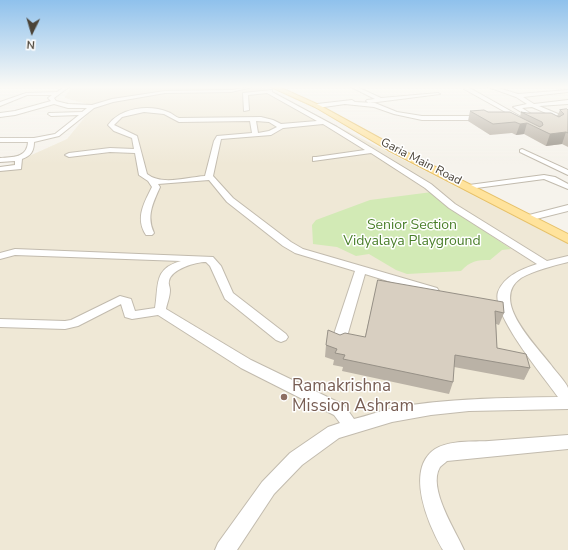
<!DOCTYPE html>
<style>
body{margin:0}
#map{position:relative;width:568px;height:550px;overflow:hidden;background:#f6f3ec;font-family:"Nunito Sans",sans-serif}
canvas{display:block}
.north{position:absolute;left:12px;top:12px;width:40px;height:40px;-webkit-text-stroke:3px #fff;paint-order:stroke;rotate:185deg;font-size:11px;font-weight:700;line-height:16px;text-align:center;color:#4b4439}
.north::after{content:'';display:block;margin:auto;width:14px;height:18px;background:#4b4439;clip-path:polygon(50% 0,100% 100%,50% 72%,0 100%)}
</style>
<div id="map">
<canvas width="568" height="550"></canvas>
<div class="north">N</div>
</div>
<script>
const c = document.querySelector('canvas').getContext('2d');
c.lineJoin = 'round';
function fill(path, color) { c.fillStyle = color; c.fill(path, 'evenodd'); }
function strokePath(path, color, width, dash) { c.strokeStyle = color; c.lineWidth = width; c.lineCap = dash ? 'butt' : 'round'; c.setLineDash(dash || []); c.stroke(path); }
function write(font, color, halo, rows, align = 'center') {
  c.font = font + ' "Nunito Sans",sans-serif'; c.lineWidth = 3; c.setLineDash([]); c.textBaseline = 'middle'; c.strokeStyle = halo; c.fillStyle = color; for (const [text, x, y, turn = 0] of rows) {
    c.save(); c.translate(x, y); c.rotate((+turn || 0) * Math.PI / 180); c.textAlign = isNaN(turn) ? turn : align; if (halo) c.strokeText(text, 0, 0); c.fillText(text, 0, 0); c.restore();
  }
}
const education = new Path2D(`
 M72,87H261L568,244V550H0V168L7,166L67,139L94,106L65,98V96Z`);
const green = new Path2D(`
 M432,192L441,202L511,249L502,250L490,260C477,260 470,261 461,271L407,274L396,270L369,254L356,256L337,247L313,244L312,225L316,220L370,200Z`);
const minor = new Path2D(`
 M64,87H69L54,98L56,101L68,104L92,105L112,99L165,91L231,90L252,87L231,92L165,93L113,102L94,108L59,136L34,142C34,151 31,156 22,159L21,169L0,171V167L15,165V161L0,162V158C13,157 27,158 28,142H0V138H34L55,134L79,115L51,116L48,114L49,113L82,112L87,108H68L54,104L15,115L0,117V113L15,111L51,101L48,98L52,95H27L0,106V102L26,93L57,92Z
 M351,87H357L381,98L438,93L440,94L369,103L366,101L367,100L375,99Z
 M465,87H468L523,118L518,119L464,89Z
 M488,87H495L518,94L568,90V92L523,97L534,104L568,100V104L539,106L558,114L568,115V119L555,117L532,107L522,108L536,117L526,119L525,118L528,116L513,107L527,104L516,97Z
 M272,90V92L337,127L431,184L455,204L547,261L568,256V262C553,266 535,270 521,278C489,300 536,345 551,365C555,371 566,382 568,388C568,393 568,403 568,409L469,411L431,415L392,422L339,438L302,465L274,494L237,550H215L218,543L262,482L290,453L328,427L340,423L334,415L241,368L158,315L132,319L125,317L121,304L78,326L65,329L0,327V319L65,321L71,320L120,296L131,299L135,311L155,308C159,285 153,269 181,261L15,255L0,259V253L15,249L213,257L221,266L233,293L286,334L288,337L286,340L281,342L276,340L225,299L210,266L206,262C196,262 171,269 169,281C168,284 170,287 170,290C170,297 167,303 166,309L251,360L344,405L354,419C367,416 380,411 393,408C447,398 503,398 558,397C544,377 491,314 498,292C504,276 522,269 537,264L449,208L425,188L371,153L313,161V157H316L365,150L323,124L283,128L271,135L221,139L213,176L233,198L291,242L303,249L437,288L439,291L437,294L433,295L365,274L346,340L344,343L339,345L334,343L332,340L355,271L295,253L283,246L227,202L209,180L158,184L160,187C153,203 146,216 154,233L152,235H146C135,218 144,203 152,187L148,181L139,175L135,153L110,152L69,157L65,155L69,153L110,148L134,149L132,138L114,131L108,125C120,108 149,104 168,112C172,113 175,117 179,118L261,117L273,120L281,124L317,121L267,93L248,95L249,110L244,111L243,93ZM144,112L164,114L179,122L250,121L252,133L217,136L214,141L205,176C188,177 162,186 147,174L137,136L114,125L122,117ZM256,121L269,122L277,127L269,131L258,133Z
 M352,100L355,102L375,103L397,112L422,116H483L486,118L483,120H422L394,114L374,107L345,104L317,108L314,106L317,104Z
 M522,149L568,170V175L520,152V150Z
 M544,175L555,177L568,184V189L544,179L469,189L465,187L469,185Z
 M568,205V211L528,221L523,218L525,216Z
 M568,435V449L447,461C445,463 442,465 440,467C427,488 456,531 464,550H443C429,526 404,470 435,449C450,440 473,442 489,441C515,439 542,437 568,435Z`);
const major = new Path2D(`
 M271,87H279L319,105L394,146L568,234V243L388,150L315,107Z`);
const wall = new Path2D(`
 M560,110H568V147L562,144L546,146L524,134L516,135L512,133L490,135L468,121L470,111L488,112L520,117L521,112L527,113L557,116Z
 M378,280L504,313L499,325L496,324L497,348L530,368L524,380L454,367L453,382L449,394L342,371L343,367L333,365L334,360L325,357L326,345L340,335L365,337Z`);
const shadedWall = new Path2D(`
 M527,123L524,134L516,135L520,124Z
 M566,132L562,144L546,146L550,134Z`);
const building = new Path2D(`
 M567,109L568,110V133L566,132L550,134L527,123L520,124L515,122L493,124L470,111L484,110L488,112H510L540,127L543,125L542,122L521,112L527,113H551L559,117L564,114L560,110Z
 M378,280L503,302L504,313L495,311L497,348L526,354L530,368L455,355L453,382L343,359L345,355L335,353L337,349L326,345L328,330L340,335L345,333L365,337Z`);
const markers = [
 [284,397,4,"#8d6e63"]
];
const farStreetnames = [
 ["Garia Main Road",421,162,27]
];
const parkNames = [
 ["Senior Section",412,226],
 ["Vidyalaya Playground",412,242]
];
const nearEducationnames = [
 ["Ramakrishna",292,387],
 ["Mission Ashram",292,407]
];
fill(education, '#efe8d6');
fill(green, '#d2eab5');
strokePath(minor, '#c2bbae', 2);
strokePath(major, '#e6c16a', 2);
fill(minor, '#fff');
fill(major, '#ffe39c');
fill(wall, '#bab2a6');
fill(shadedWall, '#979187');
fill(building, '#d8cfc1');
strokePath(building, '#979187', 1);
const sky = c.createLinearGradient(0, 0, 0, 164);
sky.addColorStop(0, '#8fc1ec');
sky.addColorStop(0.53, '#fbfaf6');
sky.addColorStop(1, '#fbfaf600');
c.fillStyle = sky;
c.fillRect(0, 0, 568, 164);
for (const [x, y, r, color] of markers) { const dot = new Path2D(); dot.arc(x, y, r, 0, 2 * Math.PI); c.fillStyle = color; c.fill(dot); strokePath(dot, '#fff', 1.5); }
write('12px', '#4b4439', '#fff', farStreetnames);
write('14px', '#4a7f2a', '#fff', parkNames);
write('17px', '#785e54', '#fff', nearEducationnames, 'left');
</script>
